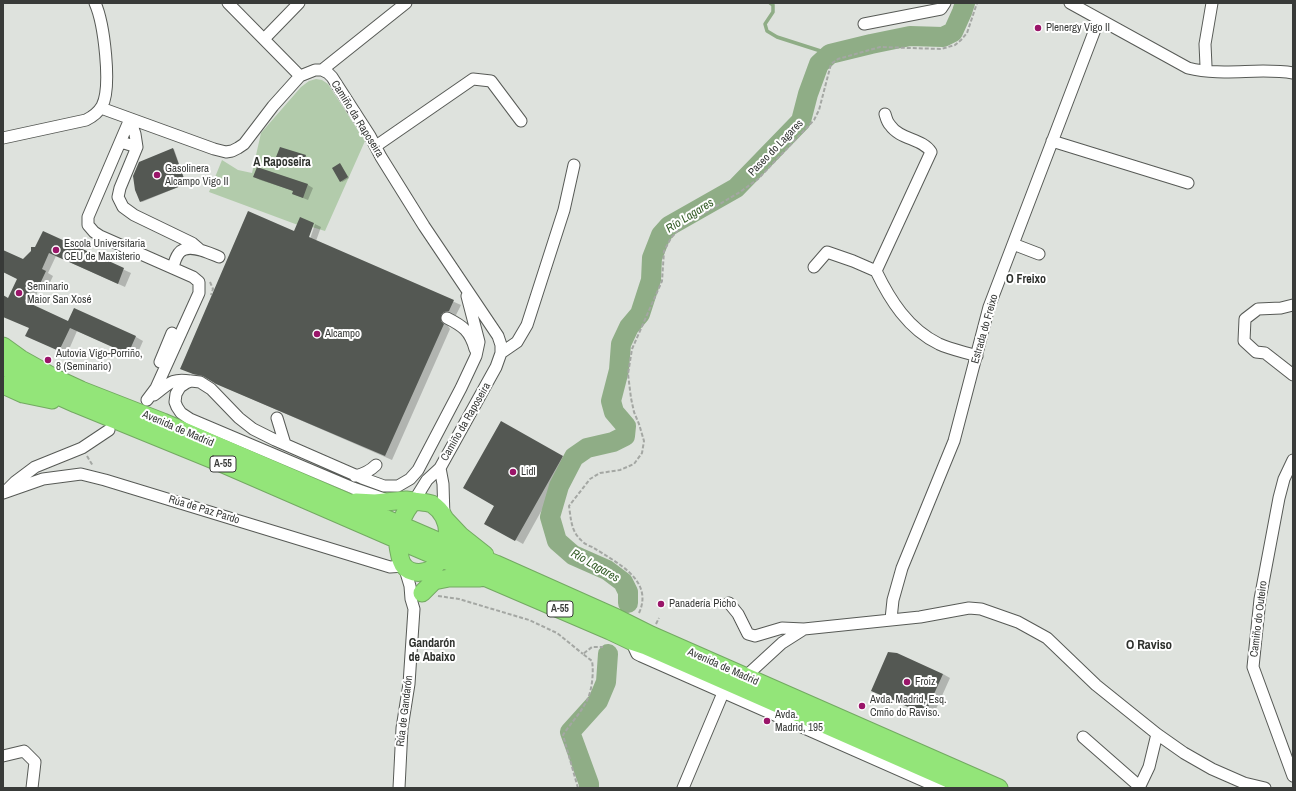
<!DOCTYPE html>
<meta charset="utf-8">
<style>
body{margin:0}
#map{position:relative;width:1296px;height:791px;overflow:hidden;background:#dee2dd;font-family:"Archivo Narrow",sans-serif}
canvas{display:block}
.frame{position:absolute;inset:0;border:4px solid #383a38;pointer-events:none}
</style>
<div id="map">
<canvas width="1296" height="791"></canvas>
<div class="frame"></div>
</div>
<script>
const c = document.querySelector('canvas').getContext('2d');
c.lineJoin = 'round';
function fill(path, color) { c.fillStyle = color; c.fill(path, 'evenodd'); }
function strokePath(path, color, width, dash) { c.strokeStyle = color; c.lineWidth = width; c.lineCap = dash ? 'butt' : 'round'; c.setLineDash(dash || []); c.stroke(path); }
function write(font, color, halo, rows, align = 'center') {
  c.font = font + ' "Archivo Narrow",sans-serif'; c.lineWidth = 4; c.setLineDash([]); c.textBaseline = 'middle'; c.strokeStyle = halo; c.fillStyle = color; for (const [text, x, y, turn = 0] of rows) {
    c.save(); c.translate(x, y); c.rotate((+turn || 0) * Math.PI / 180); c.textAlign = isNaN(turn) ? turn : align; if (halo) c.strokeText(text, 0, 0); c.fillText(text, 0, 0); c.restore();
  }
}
const green = new Path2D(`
 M316,79L322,80L328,84L365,141L325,231L299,223L298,225L209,192L222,160L238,170L252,173L261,133L301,87L309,81Z`);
const shadow = new Path2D(`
 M173,149H174L186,184L142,202L141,201Z
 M305,156L311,159L308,168L283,159Z
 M341,165L349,178L342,182L341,181Z
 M254,177L308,185L313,188L308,200L293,194L294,191L260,180Z
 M315,224L321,227L316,241L461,305L456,315H451L447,319L448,326L450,329L392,460L224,387L210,379L201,378L182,368L307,242H309Z
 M43,233L131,273L125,287L56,256L48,273L53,276L47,289L40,286L32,305L69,322L74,310L136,337L143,341L136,357L77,331L67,354L33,339L30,328L3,316V302L9,299L18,279L3,272V251L24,260L36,248Z
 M502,423L569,461L523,544L485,523L495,505Z
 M943,674L950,678L932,718L879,694Z`);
const stream = new Path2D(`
 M770,3L773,5V12L765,24L767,31L777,37L830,54`);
const river = new Path2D(`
 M628,603V592L623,582L607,570L573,555L557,541L550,517L559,486L574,457L587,448L613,442L625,436L626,426L614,412L611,401L619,370L621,344L629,327L640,314L651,280L652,258L661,235L669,226L736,188L801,121L808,94L819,64L830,54L871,44L910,36L943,37L953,32L962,12L965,3
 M589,788V784L570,732L598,701L606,682L608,654`);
const building = new Path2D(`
 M280,147L306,155L302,166L276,157Z
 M173,148L186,184L140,202L135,190L133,176L139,162Z
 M340,163L348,177L340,182L332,168Z
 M257,167L308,184L303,198L292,194L293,191L253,177Z
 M248,211L294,231L300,217L314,223L309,237L454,300L449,311L444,312L441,315V321L444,324L385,456L216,384L203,376L193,374L180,369Z
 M43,231L124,268L118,284L49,253L42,269L46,271L39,286L33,283L25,301L68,321L74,308L136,336L128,354L70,328L59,351L25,336L29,328L3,317V295L8,298L17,279L3,272V250L23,259L31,251V247H35Z
 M501,421L563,456L515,541L484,524L494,506L463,488Z
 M888,652L897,653L943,674L925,714L871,691Z`);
const path = new Path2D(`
 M210,282L213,289L211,295
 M87,456L93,466
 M438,596L459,599L529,620L557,633L583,654
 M639,613C654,580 617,563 594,548C590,546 584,544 581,540C571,531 571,519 569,506L590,479L600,473L620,470L634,464L642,453L644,441L639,424L634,412L631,398L628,374L632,349L662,281L664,251L671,238L681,227L740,192L758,179L814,120L819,110L831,64L838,59L880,47L941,49L955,45L961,40L967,33L977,3
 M656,624L659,618
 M578,788L563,735C570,724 579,715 585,704C592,694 594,672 592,661L583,654L592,647H603`);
const minor = new Path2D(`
 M228,3L300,76
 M1070,3L1188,68C1224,77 1258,67 1293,73
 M864,24L941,9L945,3
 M264,39L299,3
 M1206,66L1205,44L1212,3
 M322,70L406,3
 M101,108L214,149L226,152L232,151L238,148L244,144L273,106L300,76L315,70H322L328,73L332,77L370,136L381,157L424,226L498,336L501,345V353L496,367L440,468L427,480L414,501
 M130,119L88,217V225L94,232L100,236L193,277L199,282V293L156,388L147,400
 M130,119L135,134L137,147
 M3,138L86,120C92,117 98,113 102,106C112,87 104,23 95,3
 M1052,141L1188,183
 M121,142L137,147L120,188L118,197L123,207L134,215L192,243L199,249
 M376,146L473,79L491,81L521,121
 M1013,244L1039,254
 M814,267L827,252L853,261L876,271C890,300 908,329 939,344C950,349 964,352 977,356
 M173,268C174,263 176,257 179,253C188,242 209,253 219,257
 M876,271L931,152C922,138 900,140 890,125C887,122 886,117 885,114
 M1293,305L1281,308L1258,309L1245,319L1244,341L1256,352L1265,353L1293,375
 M447,318C463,326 470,331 475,349
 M501,353L517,342L527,325L564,210L574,165
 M160,362L172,333
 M154,395C169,384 171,378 190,381
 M277,418L285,444
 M1293,460L1284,479L1279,498L1260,599L1253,667L1293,776
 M440,468L443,484L444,517
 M355,476C364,474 370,471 376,465
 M8,489L15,482L35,467L82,448L109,430
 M3,493L43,479L81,474L105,480L390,567L404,566L410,586L411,599L414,609L409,684L402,728L399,788
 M387,500L353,488L190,419L181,413L177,407L175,402L176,394L180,387L186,383L191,381L200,382L211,389L239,418L253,429L275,440L362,478L384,486H398L410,479L418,470L461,388L476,356L479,342L467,296
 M729,603L738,614L748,634L755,636L782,628L804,629
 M891,619L893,600L902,568L954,441L989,307L1099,19
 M631,641L637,654L641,656L940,788
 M745,677L782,643L804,629L920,617L969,608L981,609L1018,622L1047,638L1096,685L1157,734L1184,753L1212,769L1244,783L1265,788
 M1083,737L1140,787
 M3,756L24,751L35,762L32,788
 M683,788L723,693
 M1139,788L1149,767L1157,734`);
const highway = new Path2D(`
 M3,346L21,359L55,378L81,390L163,422L447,545L496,564L617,618L651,635L999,788
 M3,365L14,373L47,391L76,404L223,464L398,540L610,631L631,641L646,646L969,788
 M3,385L23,394L52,400
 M414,501C419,502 427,502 432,504C454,519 451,549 435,566C427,574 411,575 404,566C400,562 399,551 398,546C397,529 403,512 414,501Z
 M356,502L375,503L406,500L414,501
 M445,519L461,536L485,555
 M422,593L434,581L449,578H480`);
const markers = [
 [1038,28,4,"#9a1569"],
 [157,175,4,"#9a1569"],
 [56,250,4,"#9a1569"],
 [19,293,4,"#9a1569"],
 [317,334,4,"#9a1569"],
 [48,360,4,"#9a1569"],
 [513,472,4,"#9a1569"],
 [661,604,4,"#9a1569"],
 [907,682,4,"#9a1569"],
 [862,706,4,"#9a1569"],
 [767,721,4,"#9a1569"]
];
const shields = [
 [223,464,26],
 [560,609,26]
];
const shieldNames = [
 ["A-55",223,464],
 ["A-55",560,609]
];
const poiNames = [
 ["Plenergy Vigo II",1046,28],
 ["Gasolinera",165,169],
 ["Alcampo Vigo II",165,182],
 ["Escola Universitaria",64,244],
 ["CEU de Maxisterio",64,257],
 ["Seminario",27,287],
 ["Maior San Xosé",27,300],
 ["Alcampo",325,334],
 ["Autovia Vigo-Porriño,",56,354],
 ["8 (Seminario)",56,367],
 ["Lidl",521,472],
 ["Panadería Picho",669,604],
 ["Froiz",915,682],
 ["Avda. Madrid, Esq.",870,700],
 ["Cmño do Raviso.",870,713],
 ["Avda.",775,715],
 ["Madrid, 195",775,728]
];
const streetNames = [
 ["Camiño da Raposeira",357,119,58],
 ["Paseo do Lagares",776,148,-46],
 ["Estrada do Freixo",985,329,-74],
 ["Camiño da Raposeira",466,422,-60],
 ["Avenida de Madrid",178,429,23],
 ["Rúa de Paz Pardo",204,510,17],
 ["Camiño do Outeiro",1259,619,-83],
 ["Avenida de Madrid",723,667,24],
 ["Rúa de Gandarón",405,711,-83]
];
const neighbourhoodNames = [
 ["A Raposeira",282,163],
 ["O Freixo",1026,280],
 ["Gandarón",432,644],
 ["de Abaixo",432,658]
];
const waterNames = [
 ["Río Lagares",690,216,-32],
 ["Río Lagares",595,566,30]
];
const quarterNames = [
 ["O Raviso",1149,646]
];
fill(green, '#b2cbab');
fill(shadow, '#0003');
strokePath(stream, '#8fad86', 3.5);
strokePath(river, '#8fad86', 20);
fill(building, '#545853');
strokePath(minor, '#575a56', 13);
strokePath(highway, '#73a962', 19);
strokePath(path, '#a4a7a3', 2, [4, 2]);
strokePath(minor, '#fff', 11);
strokePath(highway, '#93e579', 17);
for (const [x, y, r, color] of markers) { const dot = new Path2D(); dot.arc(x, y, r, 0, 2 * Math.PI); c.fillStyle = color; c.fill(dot); strokePath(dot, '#fff', 1.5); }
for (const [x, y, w] of shields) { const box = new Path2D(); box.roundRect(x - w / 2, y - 8, w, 16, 3); c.fillStyle = '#fff'; c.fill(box); strokePath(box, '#383a38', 1); }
write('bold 10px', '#383a38', null, shieldNames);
write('11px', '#383a38', '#fff', poiNames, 'left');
write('11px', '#383a38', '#fff', streetNames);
write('bold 12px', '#2d302c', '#fff', neighbourhoodNames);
write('italic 12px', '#345d27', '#fff', waterNames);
write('bold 13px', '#2d302c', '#fff', quarterNames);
</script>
